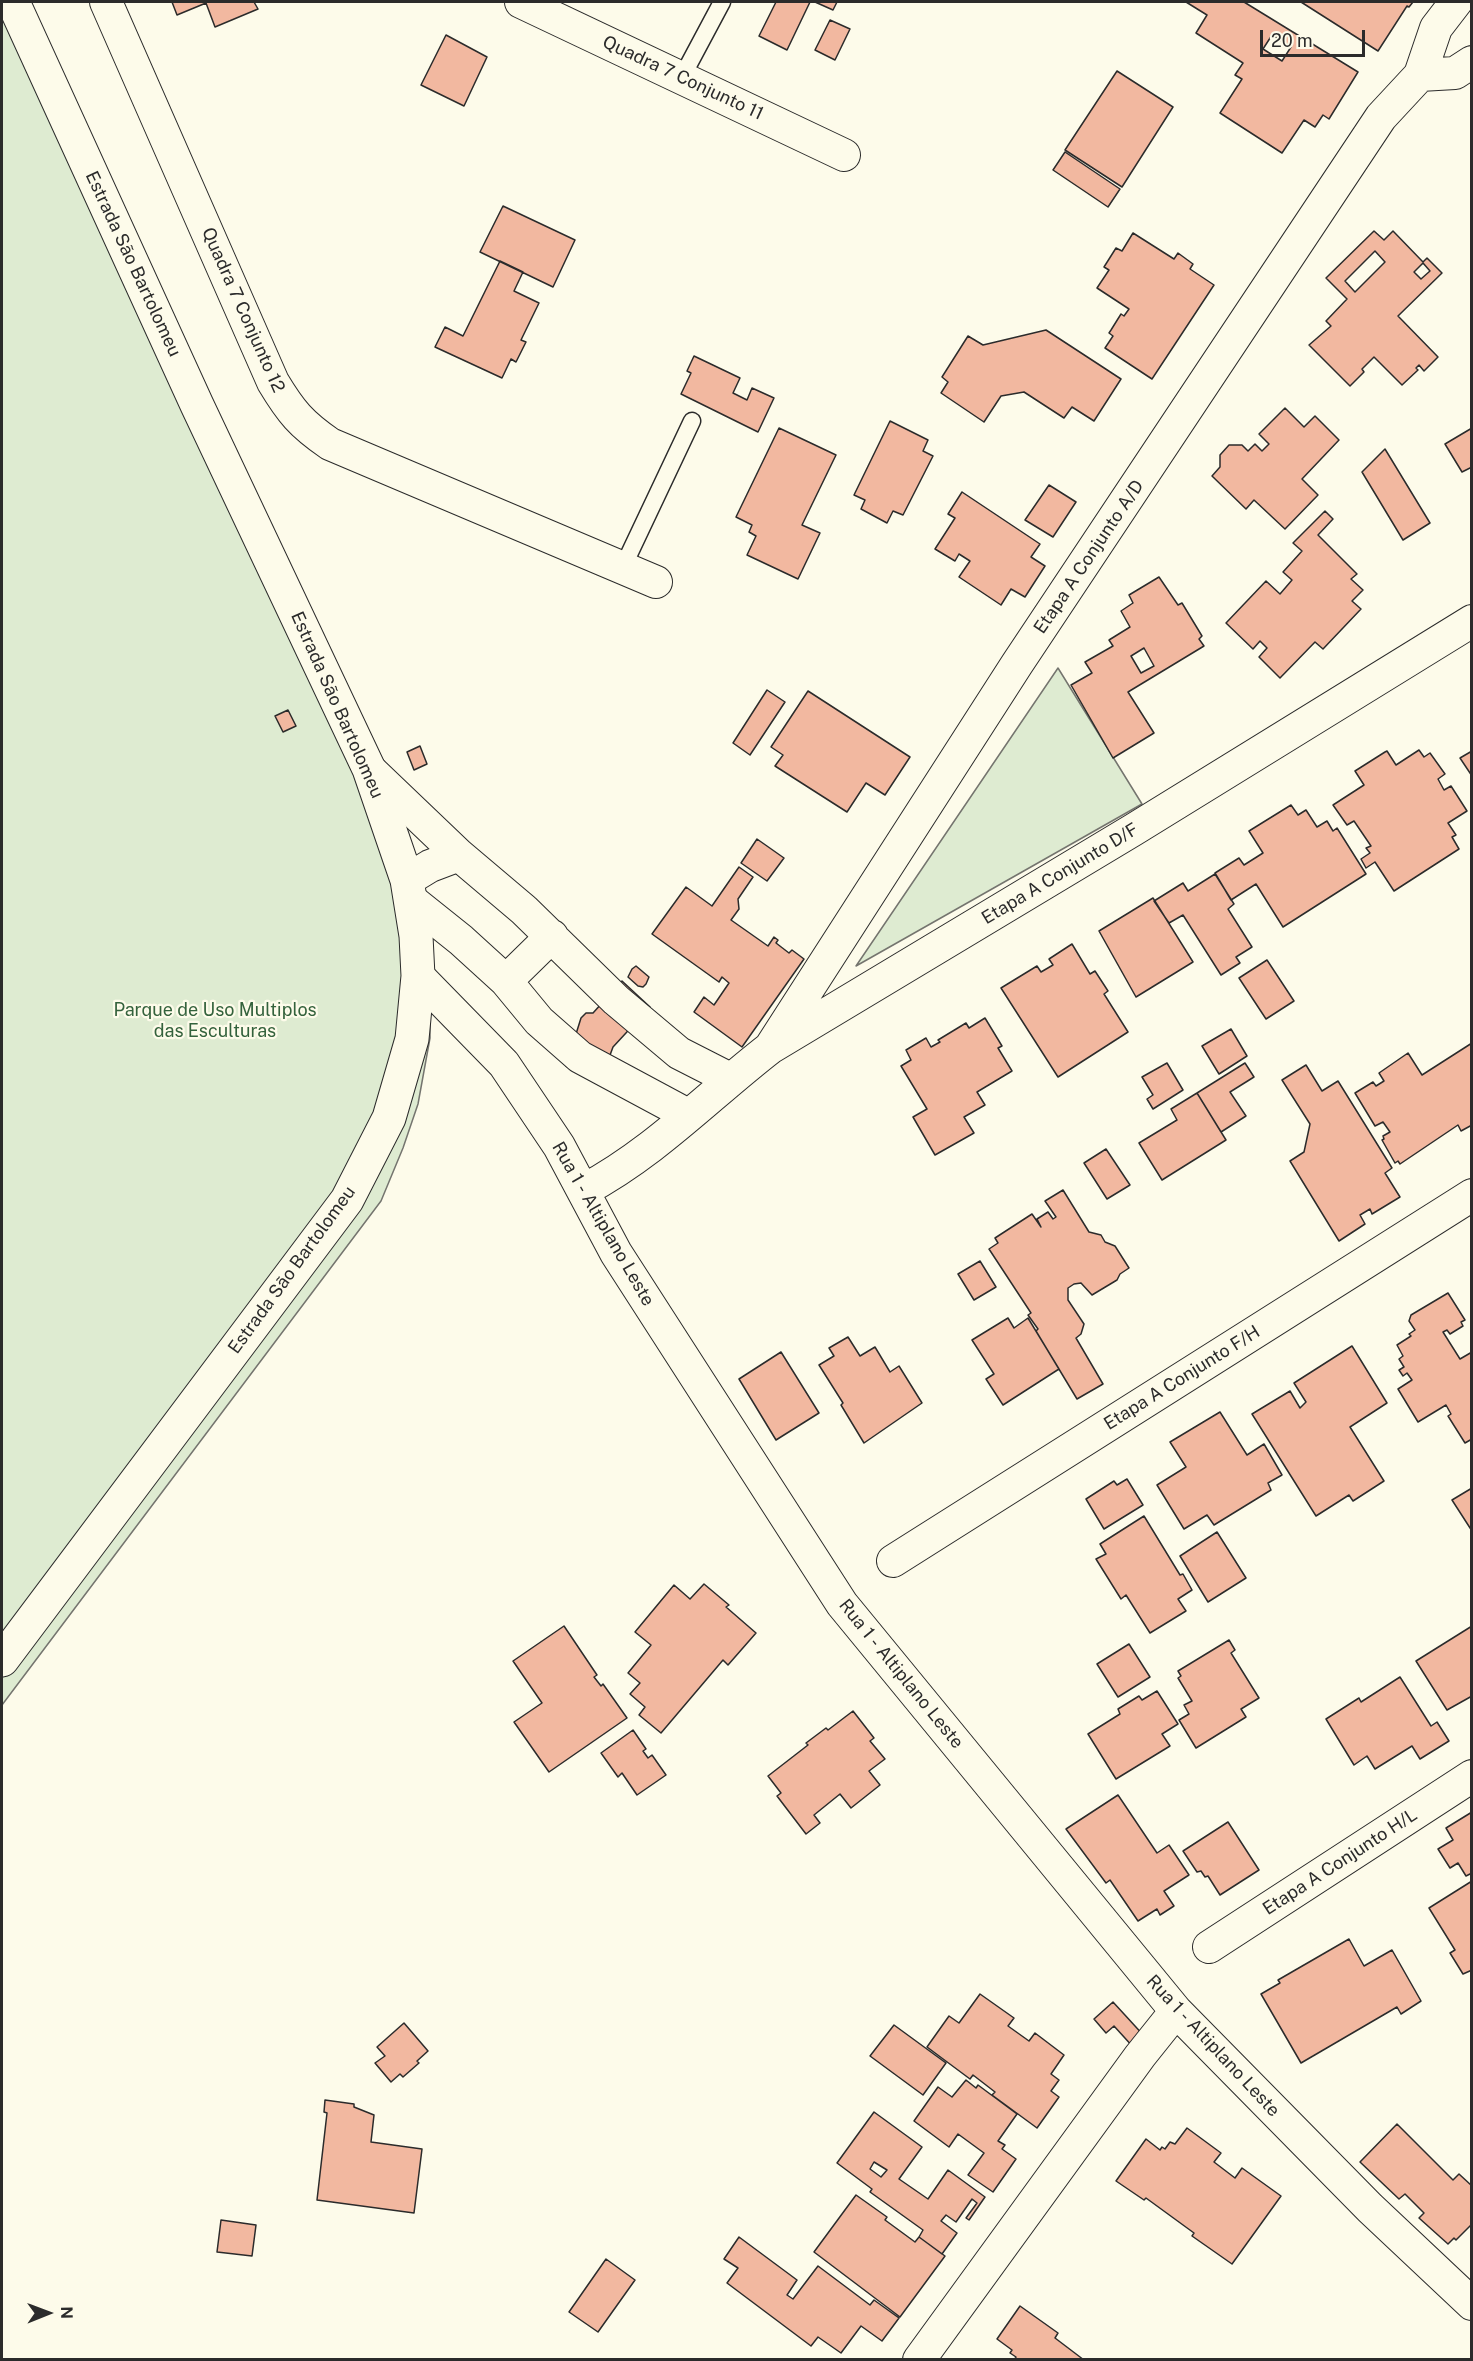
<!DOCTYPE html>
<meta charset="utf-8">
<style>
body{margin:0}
#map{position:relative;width:1473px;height:2361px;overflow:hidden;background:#fdfbea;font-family:"Public Sans",sans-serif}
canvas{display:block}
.frame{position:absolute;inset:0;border:3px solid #2b2b2b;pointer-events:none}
.north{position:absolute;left:18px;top:2283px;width:60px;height:60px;-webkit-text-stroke:4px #fdfbea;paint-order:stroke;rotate:89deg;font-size:16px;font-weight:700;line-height:24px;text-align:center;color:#2b2b2b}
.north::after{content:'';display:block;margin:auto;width:21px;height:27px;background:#2b2b2b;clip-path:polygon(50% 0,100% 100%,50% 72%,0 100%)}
.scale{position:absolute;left:1260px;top:30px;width:105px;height:27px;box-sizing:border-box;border:3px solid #2b2b2b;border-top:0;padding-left:8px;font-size:18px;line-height:21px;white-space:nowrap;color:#2b2b2b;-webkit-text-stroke:4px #fdfbea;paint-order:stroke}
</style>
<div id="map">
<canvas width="1473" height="2361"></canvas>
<div class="frame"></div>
<div class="north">N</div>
<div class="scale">20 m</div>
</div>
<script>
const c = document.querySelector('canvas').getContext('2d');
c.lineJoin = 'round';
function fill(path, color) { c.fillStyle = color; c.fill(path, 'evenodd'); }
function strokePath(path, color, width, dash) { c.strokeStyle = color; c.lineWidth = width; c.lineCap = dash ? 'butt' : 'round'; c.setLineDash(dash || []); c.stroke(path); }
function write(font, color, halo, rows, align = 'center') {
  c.font = font + ' "Public Sans",sans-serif'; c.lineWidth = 4.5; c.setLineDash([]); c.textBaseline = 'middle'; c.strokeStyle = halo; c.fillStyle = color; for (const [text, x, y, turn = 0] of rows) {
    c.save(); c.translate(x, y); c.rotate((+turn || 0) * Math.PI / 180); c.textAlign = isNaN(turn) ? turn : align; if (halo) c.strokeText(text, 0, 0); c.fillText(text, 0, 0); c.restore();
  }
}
const green = new Path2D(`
 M2,2L414,872L430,1010V1038L418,1104L403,1148L381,1201L2,1705Z
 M1058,668L1142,804L856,966Z`);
const building = new Path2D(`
 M172,2H254L258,9L215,27L206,3L177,15Z
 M776,2H810L787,50L759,36Z
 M815,2H837L833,10Z
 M1186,2H1244L1358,72L1329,119L1323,115L1315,127L1304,120L1282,153L1220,113L1242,79L1235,75L1243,63L1196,33L1207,15ZM1272,35L1291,47L1282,61L1263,49Z
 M1301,2H1413L1409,7L1407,6L1378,51Z
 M830,20L850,29L835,60L815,50Z
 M446,35L487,57L464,106L421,85Z
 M1117,71L1173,107L1122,187L1065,150Z
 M1065,152L1120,189L1108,207L1053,170Z
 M503,206L575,240L553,287L480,252Z
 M1374,231L1384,240L1393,231L1423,262L1427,258L1442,273L1398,316L1438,357L1424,371L1419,365L1416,368L1418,370L1402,385L1374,357L1362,369L1364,372L1350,386L1309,345L1331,326L1326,321L1347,299L1326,278ZM1375,251L1385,262L1355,292L1345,281ZM1423,263L1430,271L1421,279L1414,272Z
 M1133,233L1174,259L1178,253L1193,264L1190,269L1214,285L1152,379L1105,348L1113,336L1109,333L1111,330L1121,314L1124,316L1129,309L1097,288L1109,270L1104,267L1116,248L1122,251Z
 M500,261L523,272L514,291L539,303L521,340L526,342L516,362L511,359L502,378L435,347L445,327L463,336Z
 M1046,330L1121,379L1094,421L1072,407L1064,418L1024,392L1001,396L984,422L941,393L948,382L942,377L968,336L983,345Z
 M694,356L740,378L733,393L747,400L752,388L774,398L758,432L681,394L691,373L687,371Z
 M1285,408L1304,427L1315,416L1339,440L1302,479L1318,495L1285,529L1254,500L1246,509L1212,476L1220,467V455L1229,445H1242L1248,451L1255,444L1262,451L1269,444L1259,434Z
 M890,421L928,440L923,451L933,456L903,515L893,511L887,523L861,509L865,500L854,495Z
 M779,428L836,455L802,525L820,533L798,579L747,555L756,536L749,532L752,525L736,517Z
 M1472,428V467L1462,472L1445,444Z
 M1385,449L1430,523L1403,540L1362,472Z
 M1049,485L1076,502L1053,537L1025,520Z
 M962,492L1040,544L1031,557L1045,566L1025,597L1011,589L1001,605L959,577L970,561L959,554L955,561L935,549L955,518L948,514Z
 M1325,511L1333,519L1318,535L1357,574L1351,579L1363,590L1352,601L1361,609L1323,649L1315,642L1280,678L1259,657L1267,648L1260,641L1253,649L1226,623L1266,581L1280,594L1292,580L1283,572L1302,551L1293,543Z
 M1159,577L1178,605L1182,603L1202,636L1199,639L1204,646L1128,692L1154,733L1113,758L1071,685L1092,673L1085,662L1113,646L1109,640L1130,627L1121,611L1133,603L1129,595ZM1144,648L1154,666L1141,673L1131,656Z
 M767,690L785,702L750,755L733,743Z
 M808,691L910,757L885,795L866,783L847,812L775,766L783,755L771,747Z
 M288,710L296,726L283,732L275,716Z
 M420,746L427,764L414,770L407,752Z
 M1419,750L1424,757L1430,753L1445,774L1438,779L1444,790L1451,786L1467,811L1448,823L1456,835L1452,837L1459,849L1394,891L1375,862L1366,868L1361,859L1370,853L1366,848L1371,846L1354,821L1347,825L1333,805L1364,785L1355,771L1385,752L1387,751L1396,765Z
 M1472,751V776L1460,758Z
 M1291,805L1298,815L1306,810L1317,827L1327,821L1333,831L1337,828L1366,874L1283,927L1256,884L1231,900L1215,873L1239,858L1244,865L1263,853L1249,831Z
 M757,839L784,858L767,881L741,863Z
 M739,867L753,877L738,899L739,909L731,920L768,946L774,937L778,940L776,943L789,953L792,950L804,959L742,1047L694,1012L704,997L714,1005L729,983L722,977L719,982L652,934L686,887L712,906Z
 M1215,874L1234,904L1228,909L1252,947L1236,957L1240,963L1221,975L1183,915L1169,923L1154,901L1183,883L1188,891Z
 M1153,898L1193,962L1136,997L1099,931Z
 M1072,944L1090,974L1095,971L1108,991L1104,994L1128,1032L1058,1077L1001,988L1037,966L1041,972L1053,965L1049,959Z
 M1267,960L1294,1001L1266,1019L1239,978Z
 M636,966L649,977L646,984L643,987L638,986L628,977L632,969Z
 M622,981L650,1007L613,1047L599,1085L566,1066L581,1018L586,1013H593Z
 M985,1018L1002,1046L998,1048L1012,1071L977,1092L985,1105L964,1117L974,1133L935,1155L913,1117L927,1109L901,1066L911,1060L906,1050L926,1038L931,1047L940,1042L938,1040L966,1023L969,1028Z
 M1231,1029L1247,1056L1219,1074L1202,1046Z
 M1472,1043V1125L1461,1131L1458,1125L1400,1164L1398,1161L1395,1163L1382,1140L1384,1139L1383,1136L1390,1132L1383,1122L1375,1126L1355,1093L1373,1082L1376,1086L1384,1081L1379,1073L1408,1053L1422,1075Z
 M1167,1063L1183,1090L1153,1109L1147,1099L1153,1095L1142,1077Z
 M1245,1063L1254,1077L1230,1092L1246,1116L1221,1132L1197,1093Z
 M1306,1065L1322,1091L1338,1081L1392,1168L1385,1173L1400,1197L1372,1214L1370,1209L1360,1215L1365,1224L1339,1241L1290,1161L1304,1152L1310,1124L1282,1080Z
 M1197,1093L1226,1140L1162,1180L1139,1143L1177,1120L1171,1109Z
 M1106,1149L1130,1185L1107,1199L1084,1163Z
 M1063,1190L1089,1232L1101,1235L1105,1242L1115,1246L1129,1268L1120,1274L1117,1280L1092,1295L1081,1283L1074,1284L1068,1288V1300L1084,1324L1081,1334L1076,1338L1103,1384L1077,1399L1036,1331L1038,1329L1028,1315L1031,1313L989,1249L998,1243L995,1238L1032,1214L1041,1227L1037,1219L1048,1212L1053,1219L1056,1217L1045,1201Z
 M980,1261L996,1287L974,1300L958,1274Z
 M1448,1293L1465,1320L1461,1322L1463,1326L1450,1334L1447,1330L1443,1332L1460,1359L1472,1352V1439L1465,1443L1448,1416L1451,1414L1446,1405L1418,1422L1398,1389L1412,1380L1407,1373L1403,1376L1399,1370L1404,1367L1399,1359L1403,1356L1397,1345L1411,1336L1409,1334L1415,1330L1409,1321L1411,1315Z
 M1008,1318L1014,1328L1028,1318L1059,1369L1003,1405L986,1379L994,1374L972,1340Z
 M848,1337L860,1356L875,1347L890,1372L899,1366L922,1403L864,1443L841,1405L843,1403L819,1365L834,1356L829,1348Z
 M1352,1346L1387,1403L1350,1427L1384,1481L1353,1501L1349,1495L1316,1516L1252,1414L1290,1391L1300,1408L1306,1402L1294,1383Z
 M781,1352L819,1413L776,1440L739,1379Z
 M1220,1412L1247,1455L1264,1444L1282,1475L1268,1483L1271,1490L1214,1525L1207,1515L1184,1529L1157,1485L1186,1467L1170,1442Z
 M1127,1479L1143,1505L1104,1529L1086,1499L1114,1481L1117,1485Z
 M1472,1488V1531L1452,1500Z
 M1144,1516L1180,1575L1183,1574L1192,1590L1178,1599L1186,1611L1150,1633L1126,1595L1121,1599L1096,1559L1106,1554L1100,1544Z
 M1217,1532L1246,1578L1208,1602L1180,1556Z
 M704,1584L729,1605L726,1607L756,1633L728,1665L723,1660L661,1733L639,1715L645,1707L630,1694L640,1683L628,1673L651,1645L635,1632L674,1585L690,1599Z
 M564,1626L597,1675L594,1677L601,1686L603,1684L627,1718L549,1772L514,1722L542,1703L513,1661Z
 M1472,1626V1696L1447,1710L1416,1661Z
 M1229,1640L1235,1650L1231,1653L1259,1698L1241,1709L1246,1717L1196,1748L1179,1720L1189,1714L1184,1705L1192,1701L1178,1678L1181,1676L1178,1671Z
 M1129,1644L1150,1677L1118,1697L1097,1664Z
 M1400,1677L1431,1726L1437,1722L1449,1741L1420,1759L1412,1746L1375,1769L1367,1756L1354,1765L1326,1719L1359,1698L1361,1702Z
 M1157,1691L1178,1724L1162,1734L1170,1746L1116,1779L1088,1734L1120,1714L1118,1709L1139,1696L1142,1700Z
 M853,1711L874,1738L870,1741L885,1759L869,1771L880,1785L851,1808L840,1794L814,1815L820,1823L806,1834L777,1796L781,1793L768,1776L808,1745L806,1743L826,1728L828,1730Z
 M633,1730L646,1749L643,1751L648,1758L652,1755L666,1775L637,1795L622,1773L618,1777L601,1753Z
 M1118,1795L1157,1853L1169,1845L1189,1875L1164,1891L1174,1906L1160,1915L1157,1909L1138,1921L1110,1880L1106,1883L1066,1829Z
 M1472,1812V1873L1466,1876L1458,1863L1450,1868L1438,1849L1453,1840L1446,1828Z
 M1228,1822L1259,1870L1220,1895L1208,1876L1205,1877L1201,1871L1197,1872L1183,1851Z
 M1472,1881V1970L1463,1974L1450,1953L1455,1950L1429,1908Z
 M1349,1939L1364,1966L1392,1950L1421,2001L1401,2014L1397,2007L1301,2063L1261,1994L1280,1983L1278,1980Z
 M980,1994L1014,2018L1008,2026L1029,2041L1035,2033L1064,2055L1051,2074L1059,2080L1051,2091L1059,2097L1037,2128L992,2095L995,2092L973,2075L970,2079L927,2047L949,2016L959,2023Z
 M1113,2002L1146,2038L1134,2048L1114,2026L1106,2033L1094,2019Z
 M404,2023L428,2051L417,2061L419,2063L403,2077L400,2074L391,2082L375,2063L385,2056L377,2047Z
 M894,2025L946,2063L923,2095L870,2056Z
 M966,2080L976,2088L978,2085L1017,2114L998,2141L1005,2145L1002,2149L1016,2159L993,2192L968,2175L984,2153L958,2134L949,2147L914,2121L938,2087L952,2097Z
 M325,2100L354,2104V2107L374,2115L371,2142L422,2149L414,2213L317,2200L327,2113L324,2112Z
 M874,2112L922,2147L899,2179L928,2199L948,2170L985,2197L969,2220L966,2218L977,2203L972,2199L956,2222L946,2215L941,2221L957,2233L942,2254L919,2237L923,2230L870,2192L872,2189L837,2163ZM874,2162L887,2170L881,2177L870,2169Z
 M1397,2124L1453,2180L1459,2174L1472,2186V2224L1456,2240L1454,2238L1448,2244L1419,2218L1424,2213L1405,2194L1399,2199L1360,2162Z
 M1187,2128L1221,2153L1214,2162L1235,2178L1242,2168L1281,2196L1232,2264L1192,2236L1194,2233L1146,2198L1144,2200L1116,2181L1146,2139L1160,2150L1162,2147L1165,2149L1170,2142L1175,2144Z
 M856,2195L887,2217L885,2220L915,2242L919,2237L945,2256L900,2317L814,2252Z
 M221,2220L256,2225L252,2256L217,2252Z
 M739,2237L797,2280L787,2295L793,2299L818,2266L870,2305L874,2300L899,2318L882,2341L861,2326L841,2353L818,2337L811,2346L727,2283L738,2268L724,2259Z
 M606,2259L635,2280L598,2332L569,2312Z
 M1020,2306L1058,2333L1055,2338L1084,2360H1014L1016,2357L1010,2353L1012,2350L997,2339Z`);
const lane = new Path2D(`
 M682,77L722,2
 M623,567L692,421`);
const street = new Path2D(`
 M106,2L273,382C291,412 301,424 330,444L656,582
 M521,2L844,155
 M1420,75L1455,73L1472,62
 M369,769L459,855L524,910L616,1000L679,1053L730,1079
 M407,880L430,866L459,855
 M411,900L461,940L506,981L539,1021L580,1057L688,1115
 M418,976L504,1064L559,1146L616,1253L842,1604L1176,2011L1370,2208L1472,2304
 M506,981L552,936
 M770,1048L1017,664L1381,117L1420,75L1436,28L1456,2
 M584,1190C654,1153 708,1096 770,1048L1133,830L1472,621
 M893,1561L1472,1195
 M1209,1947L1472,1776
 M919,2360L1140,2056L1176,2011`);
const secondary = new Path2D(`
 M2,1660L347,1200L389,1118L412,1039L418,976L416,936L407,880L369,769L197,405L13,2`);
const streetNames = [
 ["Quadra 7 Conjunto 11",683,78,25],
 ["Estrada São Bartolomeu",133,264,65],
 ["Quadra 7 Conjunto 12",243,310,66],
 ["Etapa A Conjunto A/D",1089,557,-56],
 ["Estrada São Bartolomeu",337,705,66],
 ["Etapa A Conjunto D/F",1060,874,-31],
 ["Rua 1 - Altiplano Leste",603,1224,60],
 ["Estrada São Bartolomeu",292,1270,-54],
 ["Etapa A Conjunto F/H",1182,1378,-32],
 ["Rua 1 - Altiplano Leste",901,1674,51],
 ["Etapa A Conjunto H/L",1340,1862,-33],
 ["Rua 1 - Altiplano Leste",1213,2046,47]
];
const parkNames = [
 ["Parque de Uso Multiplos",215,1010],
 ["das Esculturas",215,1031]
];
fill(green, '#deebd1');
strokePath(green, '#74746e', 1.5);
fill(building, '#f2b8a0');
strokePath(building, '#2b2b2b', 1.5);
strokePath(lane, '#2b2b2b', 19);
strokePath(street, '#2b2b2b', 34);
strokePath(secondary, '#2b2b2b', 35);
strokePath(lane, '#fdfbea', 16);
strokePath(street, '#fdfbea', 32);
strokePath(secondary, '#fdfbea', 33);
write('18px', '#2b2b2b', '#fdfbea', streetNames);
write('18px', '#34623c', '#fdfbea', parkNames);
</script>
